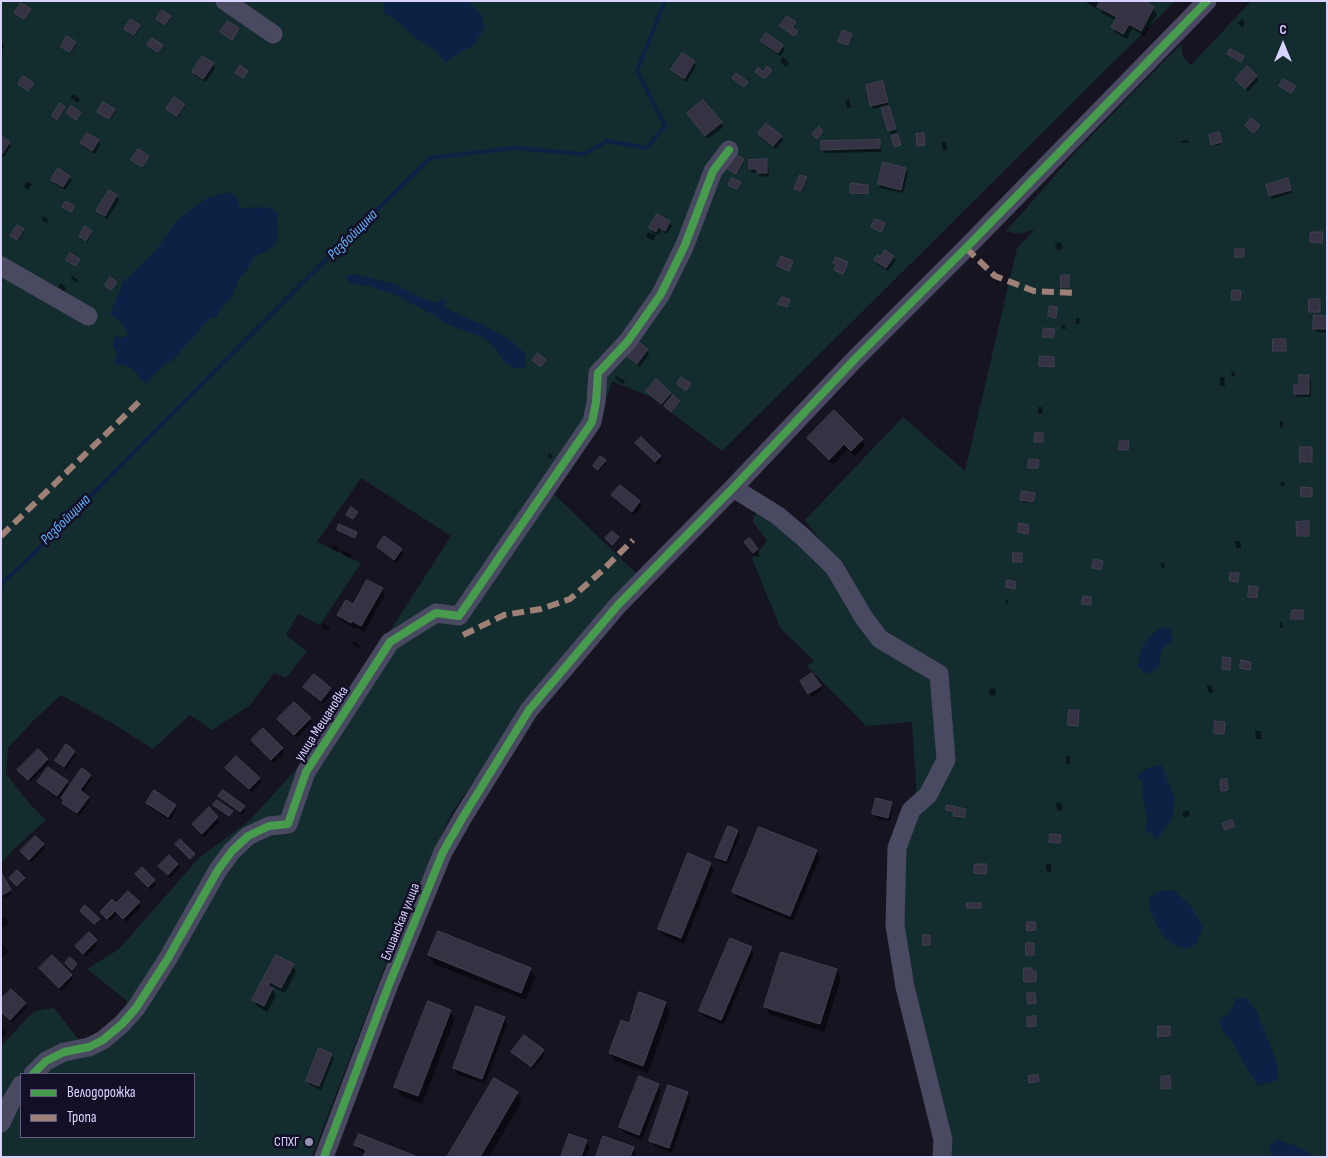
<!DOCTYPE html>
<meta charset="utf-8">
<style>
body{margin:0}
#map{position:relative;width:1328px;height:1158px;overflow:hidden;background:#161421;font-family:"Sofia Sans Condensed",sans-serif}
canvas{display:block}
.frame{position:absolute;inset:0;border:2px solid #d9d4ff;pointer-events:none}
.legend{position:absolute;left:20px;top:1073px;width:175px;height:65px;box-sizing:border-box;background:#130f26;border:1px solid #625e7d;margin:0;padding:6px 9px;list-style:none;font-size:15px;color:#d9d4ff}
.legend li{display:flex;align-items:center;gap:10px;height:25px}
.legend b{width:25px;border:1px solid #625e7d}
.north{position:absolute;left:1258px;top:20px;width:50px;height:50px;-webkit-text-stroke:4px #130f26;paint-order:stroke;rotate:0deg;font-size:14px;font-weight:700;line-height:20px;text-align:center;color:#d9d4ff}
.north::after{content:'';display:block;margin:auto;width:18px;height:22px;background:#d9d4ff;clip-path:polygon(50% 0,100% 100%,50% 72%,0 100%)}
</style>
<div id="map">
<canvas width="1328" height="1158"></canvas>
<div class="frame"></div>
<ul class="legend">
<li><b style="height:6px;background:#469c4c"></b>Велодорожка</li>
<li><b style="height:6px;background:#9e8076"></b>Тропа</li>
</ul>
<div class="north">С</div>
</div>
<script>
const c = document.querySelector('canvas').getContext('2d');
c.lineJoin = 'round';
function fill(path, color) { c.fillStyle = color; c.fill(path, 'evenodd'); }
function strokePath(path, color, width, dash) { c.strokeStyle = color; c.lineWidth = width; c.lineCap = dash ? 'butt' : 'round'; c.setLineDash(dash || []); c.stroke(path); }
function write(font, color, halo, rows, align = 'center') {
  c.font = font + ' "Sofia Sans Condensed",sans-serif'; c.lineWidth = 5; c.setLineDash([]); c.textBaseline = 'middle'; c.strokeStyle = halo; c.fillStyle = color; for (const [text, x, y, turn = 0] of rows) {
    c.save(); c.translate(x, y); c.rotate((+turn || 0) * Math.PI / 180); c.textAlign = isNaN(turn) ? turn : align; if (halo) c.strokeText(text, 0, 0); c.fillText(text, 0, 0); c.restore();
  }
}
const green = new Path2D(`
 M1,1H1175L722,451L651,397L612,381L601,417L553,493L639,576L525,706L452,813L434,850L390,953L312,1157H1V1046L34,1011L54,1008L82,1044L124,1019L127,1001L87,969L119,949L199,858L249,821L300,765L379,648L451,536L361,478L317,542L361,563L320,625L298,614L286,635L307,651L286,678L274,673L250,705L212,730L190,715L153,749L112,723L61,695L34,720L8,748L6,774L29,803L46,820L15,848L1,863ZM21,1074H194V1137H21Z
 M1251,1H1327V1157H944L894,876L917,804L912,722L866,726L807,666L814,661L781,629L752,559L767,541L753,522V516L759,512L829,570L877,643L919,654L877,625L836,560L805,520L903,417L965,471L1017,248L1034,230H1032L1019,234L1006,231L1081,146L1181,44L1183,57L1191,65Z`);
const water = new Path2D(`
 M387,1H468L482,16L485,27L474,45L452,57L446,63L434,49L417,39L396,20L384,13L383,4Z
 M230,192L237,199L240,208L268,207L277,213L278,236L275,245L265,252L254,257L248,269L239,278L232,297L224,304L216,317L210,318L172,361C161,363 155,376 146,383L142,381L134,370L123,364L117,365L114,362L117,352L113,347L115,335L121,338L128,335L123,324L110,314L123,282L156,250L179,218L207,198Z
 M353,274L394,284L426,300L436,303L441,298L447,302L444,306C452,312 462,316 472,320C490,328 511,338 525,353V361L526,367L518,369L504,363L496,349L484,338L447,324L432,314L396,295L369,286L349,283L346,276Z
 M1162,627L1171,629L1173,640L1161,650L1159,667L1147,674L1138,667C1140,647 1145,639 1162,627Z
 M1161,764L1175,799L1172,819L1157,839L1146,830L1147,814L1142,795L1143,784L1137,776L1146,769Z
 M1173,890L1190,905L1203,927L1196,944L1186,949L1172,944L1162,935L1150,911L1149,897L1158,892Z
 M1246,998L1257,1012L1278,1066V1080L1258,1086C1249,1072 1241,1058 1233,1043C1226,1032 1222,1033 1219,1019L1229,1014L1236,999Z
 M1277,1139L1303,1149L1314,1157H1273L1268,1148Z`);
const shadow = new Path2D(`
 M1084,1H1142L1153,8L1157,14L1144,36L1132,29L1127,39L1116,33L1113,27L1117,21L1102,13L1100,8L1099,10Z
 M162,12L171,18L166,26L157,19Z
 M1242,19L1245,23L1242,28L1238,23Z
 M131,21L140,28L135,36L127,30Z
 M766,35L782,46L785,50L780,56L764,45L762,41Z
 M851,35L852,37L848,46L841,43L840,42Z
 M68,38L76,45L71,53L63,48Z
 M1,42L5,46L1,52Z
 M783,57L789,62L786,67L780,62Z
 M694,62L696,66L686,82L674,74L672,70Z
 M213,64L215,68L206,82L195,76L193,72Z
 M1256,77L1258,80L1248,92L1237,80Z
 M883,83L885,86L889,107L897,132L891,134L882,107L873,109L871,105Z
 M73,94L79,98L80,100L78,103L71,98V97Z
 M849,99L851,108H847L845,100Z
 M184,105L185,106L178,117L168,109Z
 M64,108L65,109L58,120L54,117Z
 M114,110L115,112L110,120L98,112Z
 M690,117L721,123L723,127L708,139Z
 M87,134L98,141L100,145L95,154L83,147L81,143Z
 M759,134L781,136L783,140L776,149L761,138Z
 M1219,135L1221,144L1213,146L1210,136Z
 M1,138L9,143L11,146L4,157L1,155Z
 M1188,140L1189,143H1182L1181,142V141Z
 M879,141L881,145V152L824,153L822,149Z
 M941,142H946L947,150H943Z
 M743,160L744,162L737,174L729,170L728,168Z
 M766,161L768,164L769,176L760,177L758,173H752L750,169Z
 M906,169L908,173L903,193L881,188L879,184Z
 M69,177L72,180L65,190L55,184L53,180Z
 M806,178L807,180L802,192L797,190L796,189Z
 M27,181L32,184L28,190L24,187Z
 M1289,183L1292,193L1272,199L1267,186Z
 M868,186V195L852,194L851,192Z
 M110,192L116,196L119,200L107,219L100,214L98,211Z
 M658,215L669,222L672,226L667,234L661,230L658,235L653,232L656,236L653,241L646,236L648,232L654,235L650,228Z
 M43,216L48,220L46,223L42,219Z
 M23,230L24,232L18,241L13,237Z
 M91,232L92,233L87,242L80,236Z
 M1061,242L1063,249L1057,250L1055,244Z
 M893,256L896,260L888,271L877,264L875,260Z
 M72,275L78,280L77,283L71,278Z
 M61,283L66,288L64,292L58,287Z
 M1327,317V333L1317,332L1315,329Z
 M1076,318H1079L1080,320L1079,324H1076Z
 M1062,325H1065L1066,329H1062Z
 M647,350L649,354L640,367L630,360L628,356Z
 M1234,371L1235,376H1232L1231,372Z
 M616,376L624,380L625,382L623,384L615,379Z
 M1220,377H1224L1225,386H1220Z
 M1309,377L1311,380V397H1297L1295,393Z
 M648,391L670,394L672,397L680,403L672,412L665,405L664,407L650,395Z
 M1038,407H1042L1043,409L1042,414H1039L1038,413Z
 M1280,421L1283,422V428L1280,427Z
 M808,438L862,440L865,446L855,456L848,450L833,465L812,444Z
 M636,443L660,457L662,461L658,465L638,447Z
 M1312,448V463H1302L1301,462Z
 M550,453L553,457L550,459L547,456Z
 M605,461V463L600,471L595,468Z
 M1281,481L1285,483L1284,487L1280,485Z
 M620,486L639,502L642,506L635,515L615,499L613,495Z
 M1034,494V503L1022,502V500Z
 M1235,541H1240L1241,548H1236Z
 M746,543L757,549L760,555L757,558Z
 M333,545L338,547V551L333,549L332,548Z
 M378,547L401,550L403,554L397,563L380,551Z
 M342,550L351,554L352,556L351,558L342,554L341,552Z
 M1161,563H1164L1165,568H1161Z
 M1257,588V599L1250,598V597Z
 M382,589L385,595L364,632L356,627L355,629L342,621L338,615Z
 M1006,599L1008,601L1007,604L1005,602Z
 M1279,622H1282L1283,628H1280Z
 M323,623L330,628L328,631L321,626Z
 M354,641L360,646L358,649L352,643Z
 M812,674L822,690L812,697L801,681Z
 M1207,685L1212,686L1213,693L1208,692Z
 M305,687L330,689L332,693L323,704L307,691Z
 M990,688L995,689L996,691L995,696L990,695L989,694Z
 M310,718L312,722L297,738L281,723L279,720Z
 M263,730L282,749L284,753L274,763L254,744L252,740Z
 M1255,731H1261L1262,739H1256Z
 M74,752L76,755L66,770L59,765L56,761Z
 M1066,756H1069L1070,757V764H1067L1066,763Z
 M47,760L49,763L30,782L21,773Z
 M227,768L259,778L261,782L252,792L229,772Z
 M90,775L92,779L82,793L88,798L90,801L79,816L66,806L62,796L59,799L41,786L38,782H67L70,788Z
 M220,796L244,807L246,811L242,815L222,800Z
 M1056,802L1062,803V811L1057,810Z
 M147,803L175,805L177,809L170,820L149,807Z
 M891,803L893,807L890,821L876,818L874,814Z
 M209,809L220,822L204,837L193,824Z
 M947,810H965L964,819L955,818V813L948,811Z
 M1188,810L1190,815L1184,818L1182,813Z
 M728,828L738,831L740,835L728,864L719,861L717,857Z
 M43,845L45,849L31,862L22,852Z
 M816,851L820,857L793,921L737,898L734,892Z
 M1046,863L1051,864V872L1047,871L1046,870Z
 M177,864L180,868L170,878L162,870Z
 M710,864L714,870L684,944L663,935L659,929Z
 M136,874L154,881L156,884L151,890L139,878Z
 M1,875L12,894L5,898L1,891Z
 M24,879L25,880L18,887L11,880Z
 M139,903L141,907L126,922L117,914L110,922L101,912L116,905Z
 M4,917L9,922L3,928L1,926V920Z
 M89,933L98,944L86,957L76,946Z
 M1,942L9,951L1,959Z
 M751,948L754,954L724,1025L703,1016L700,1010Z
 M429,955L530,969L535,977L526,1000L434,964Z
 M276,957L293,965L296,971L285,993L273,987L272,989L276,995L267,1012L257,1006L254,1000Z
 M40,968L71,975L73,979L62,991L42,972Z
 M836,970L841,979L824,1032L770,1015L765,1007Z
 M1032,972H1035L1036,973V983H1026L1025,982Z
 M11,990L25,1004L27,1008L12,1023L1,1012V1001Z
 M666,1003L670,1011L648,1073L615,1061L610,1053L629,1024Z
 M450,1011L455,1019L422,1104L401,1096L396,1087Z
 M504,1018L507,1024L485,1084L457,1074L454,1068Z
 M1,1026L7,1033L1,1039Z
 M1170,1029V1037L1160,1038L1159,1037Z
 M543,1051L545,1055L533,1070L514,1056L512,1052Z
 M331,1055L334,1058L321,1090L310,1085L307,1081Z
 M658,1085L661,1091L642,1140L624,1133L620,1127Z
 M517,1093L522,1101L489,1157H448Z
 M687,1093L691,1099L672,1153L654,1146L650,1140Z
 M586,1141L590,1147L586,1157H562Z
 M356,1145L414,1157L366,1154L359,1151Z
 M633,1148L636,1154L635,1157H597Z`);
const stream = new Path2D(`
 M1,584L28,559L305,280L430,158L513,148L584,154L607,141L646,148L665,126L637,71L665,1`);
const building = new Path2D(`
 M1100,1H1144L1154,7L1141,31L1129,24L1123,34L1111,27L1117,17L1097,7Z
 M21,3L31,9L24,19L14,13Z
 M162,10L171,16L165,25L156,19Z
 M787,16L796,22L792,27L798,31L794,36L780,26Z
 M131,19L140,25L134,35L124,29Z
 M228,21L239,28L232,40L220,32Z
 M843,30L852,34L848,45L838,42Z
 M766,33L783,45L778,53L760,41Z
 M67,36L76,42L70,52L61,47Z
 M152,38L163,45L158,52L147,45Z
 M1230,49L1244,56L1241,62L1227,54Z
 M682,53L695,61L684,79L671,70Z
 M202,56L214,63L203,79L192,72Z
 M240,65L248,71L243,78L235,73Z
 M767,66L772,70L765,79L755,72L758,67L763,72Z
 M1247,66L1257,76L1245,89L1235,79Z
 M736,73L748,82L744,87L732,78Z
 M23,76L34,83L28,91L18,84Z
 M1283,79L1296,86L1291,93L1279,86Z
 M883,81L888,102L870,106L866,85Z
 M174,97L185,104L177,116L166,109Z
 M703,100L722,122L705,136L687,113Z
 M103,102L115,109L109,119L97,112Z
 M60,103L65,107L57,120L52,116Z
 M71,106L81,112L76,120L66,113Z
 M889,106L896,129L888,131L881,108Z
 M1251,118L1260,125L1254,133L1245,126Z
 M766,123L782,136L773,146L758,134Z
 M819,127L823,131L817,139L812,134Z
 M1219,132L1222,142L1211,145L1209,135Z
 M87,133L99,140L92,151L80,143Z
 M924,133L925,145L917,146L916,134Z
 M898,134L901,145L894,147L891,136Z
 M1,136L10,142L2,154H1Z
 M880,140V148L821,150V141Z
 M138,149L149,156L142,167L131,160Z
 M734,154L744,159L736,174L726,168Z
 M767,159V173H757V169H749V160Z
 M883,162L906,168L901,190L878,184Z
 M58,168L70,176L63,187L51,180Z
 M800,175L807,177L801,191L794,189Z
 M732,178L741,182L737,189L728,185Z
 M1288,178L1291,190L1269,196L1266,185Z
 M851,183L868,185V194L850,193Z
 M109,190L117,195L105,216L96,211Z
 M66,201L74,206L71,212L62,207Z
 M657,214L670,221L665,231L658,227L656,232L649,228Z
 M875,219L885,223L881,232L871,227Z
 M17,225L24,229L17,240L10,236Z
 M85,226L92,231L86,241L79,236Z
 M1311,232H1323L1322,243L1310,242Z
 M1235,249H1244V257H1235Z
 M885,250L894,256L886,268L874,260L877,255L880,257Z
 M70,253L80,259L76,266L66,260Z
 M781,256L793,261L789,271L777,266Z
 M836,257L848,262L843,274L834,270L837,264L833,263Z
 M1061,275H1069V287H1061Z
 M110,277L117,282L111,290L105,286Z
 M1232,290L1241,291L1240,300H1232Z
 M782,297L790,300L787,307L778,304Z
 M1309,299H1320V312H1309Z
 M1050,306L1057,307L1056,318L1048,316Z
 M1314,315L1327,316V329H1313Z
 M1044,328L1055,329L1053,338L1043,337Z
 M1273,339H1286V351H1273Z
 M637,341L648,349L637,364L626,356Z
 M538,353L546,360L540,367L532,360Z
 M1040,356L1054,357V367L1039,366Z
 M1299,375H1309V394H1294V385H1299Z
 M681,377L691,383L686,391L677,384Z
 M656,379L671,393L661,404L646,391Z
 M673,395L680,401L671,412L664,406Z
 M834,410L863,439L851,451L844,444L829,460L807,438Z
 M1035,433H1043V442H1034Z
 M641,437L661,456L655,462L635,443Z
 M1120,441H1129L1128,450H1119Z
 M1300,447H1312V462H1300Z
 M600,456L606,460L598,470L593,466Z
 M1029,459L1039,460L1038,468H1028Z
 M620,485L640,501L632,512L611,495Z
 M1301,487L1312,488V497L1301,496Z
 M1022,491L1035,493L1033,502L1020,500Z
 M351,507L358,512L353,519L346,515Z
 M1309,521V536H1297L1296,522Z
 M1019,523L1029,525L1028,534L1018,532Z
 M339,524L357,532L355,538L337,530Z
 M612,531L619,537L612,545L605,538Z
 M384,536L402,549L394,560L377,547Z
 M750,538L758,549L753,553L744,542Z
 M1013,553H1022V562H1013Z
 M1094,559L1103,561L1101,570L1092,568Z
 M1230,573H1239L1238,582L1230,581Z
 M367,580L383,588L361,626L352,621L351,623L337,615L346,600L353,604Z
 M1007,580L1016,582L1015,589L1006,587Z
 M1249,586L1258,587L1257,598L1248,597Z
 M1083,596L1091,597V605L1082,604Z
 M1292,610H1303V619H1291Z
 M1223,657L1231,658L1230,670L1222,669Z
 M1241,660L1251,662L1250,670L1240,668Z
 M812,673L821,686L808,694L800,681Z
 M314,674L331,688L321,701L303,687Z
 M294,702L311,718L294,735L277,719Z
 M1069,710H1079L1078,726L1068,725Z
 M1215,721L1225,722L1224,734L1214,733Z
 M263,728L283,748L271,760L251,740Z
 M66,744L75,751L64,767L55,761Z
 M38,749L48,759L28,780L17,770Z
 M236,756L260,778L249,789L225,768Z
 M48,767L68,781L57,796L37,782Z
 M82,768L91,775L80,790L89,797L77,813L62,803L64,800L61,798Z
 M1227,779L1228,790L1221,791L1220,780Z
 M154,790L176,805L168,817L146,803Z
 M223,790L245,806L240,812L218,796Z
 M876,798L892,802L888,818L872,814Z
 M217,800L233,811L229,816L213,805Z
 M947,805L966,809L964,818L953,816L954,812L946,810Z
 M209,807L218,817L202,834L192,824Z
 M1232,820L1235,826L1225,830L1222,824Z
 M728,826L738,830L726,861L715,857Z
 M759,827L817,850L790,916L732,892Z
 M1050,834L1061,835L1060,843L1049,842Z
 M35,836L44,844L29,860L20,851Z
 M180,839L195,854L190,859L175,844Z
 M688,853L711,863L681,938L658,929Z
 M169,855L178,864L168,875L158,866Z
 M975,864H987L986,874L974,873Z
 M142,867L155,880L148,887L135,874Z
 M17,870L25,878L17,886L9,878Z
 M1,872L11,890L2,895L1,893Z
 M128,891L140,902L123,919L115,911L107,919L100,912L112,899L116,903Z
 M967,903H981V908H967Z
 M85,905L100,919L94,924L80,911Z
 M1027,922H1035L1036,930L1027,931Z
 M438,931L531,968L521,993L428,955Z
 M89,932L97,940L83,954L75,946Z
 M923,935H930V945H923Z
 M730,938L752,947L721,1020L699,1011Z
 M1026,943H1034V955H1026Z
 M781,952L837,969L820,1024L764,1007Z
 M52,955L72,975L59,988L39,968Z
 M276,955L294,964L281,988L270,982L268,986L273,988L264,1006L252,1000Z
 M70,957L77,964L72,970L65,963Z
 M1024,968H1032V971H1036V982H1024Z
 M11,989L26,1003L10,1020L1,1012V999Z
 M639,992L666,1002L643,1066L609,1053L621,1020L629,1023Z
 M1027,993H1035L1036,1003L1028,1004Z
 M428,1001L451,1010L418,1096L394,1087Z
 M476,1006L505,1017L482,1079L453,1068Z
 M1036,1016V1026L1027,1027V1017Z
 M1158,1026H1170V1036L1158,1037Z
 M524,1035L544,1050L531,1067L511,1052Z
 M319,1048L332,1054L319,1086L306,1081Z
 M1038,1075L1039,1081L1029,1083L1028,1076Z
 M639,1076L659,1084L639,1135L619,1127Z
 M1170,1076L1171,1088L1161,1089V1077Z
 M494,1078L518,1092L480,1157H447Z
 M668,1085L688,1092L669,1148L649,1141Z
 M359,1134L418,1157H363L366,1150L354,1145Z
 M569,1134L587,1140L581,1157H561Z
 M603,1136L634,1147L630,1157H596Z`);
const minor = new Path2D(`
 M225,1L273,34
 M1,266L88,316
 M733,488L777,515L803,537L834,567L864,618L880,639L939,674L946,760L928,795L911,810L897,848L895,925L905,987L943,1140L942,1157
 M33,1074L46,1061L64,1052L89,1047L103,1040L122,1024L136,1008L167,960L218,870L232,851L248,836L269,826L288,824L306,772L390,642L436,613L459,616L592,422L596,402L598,373L628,341L661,294L685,245L713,171L729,150
 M1,1123L11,1102L21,1085
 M324,1157L388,987L443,852L463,817L529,710L618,605L733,488L855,359L966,248L1207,1`);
const quiet = new Path2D(`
 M966,248L995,276L1034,291L1075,293
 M1,536L143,398
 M463,635L504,615L541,609L570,599L603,570L633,540`);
const cycleway = new Path2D(`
 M33,1074L46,1061L64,1052L89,1047L103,1040L122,1024L136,1008L167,960L218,870L232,851L248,836L269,826L288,824L306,772L390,642L436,613L459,616L592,422L596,402L598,373L628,341L661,294L685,245L713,171L729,150
 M324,1157L388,987L443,852L463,817L529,710L618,605L733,488L855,359L966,248L1207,1`);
const markers = [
 [309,1142,5,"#9591b1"]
];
const streetNames = [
 ["улица Мещановка",322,724,-57],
 ["Елшанская улица",401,922,-68]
];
const poiNames = [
 ["СПХГ",299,1142]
];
const waterNames = [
 ["Разбойщина",353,235,-45],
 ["Разбойщина",66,520,-45]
];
fill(green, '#132c2d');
fill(water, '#0d2144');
fill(shadow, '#0007');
strokePath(stream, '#0d2144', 4);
fill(building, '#343243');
strokePath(building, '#433f54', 1);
strokePath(minor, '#4a4962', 19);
strokePath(quiet, '#9e8076', 6, [12, 6]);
strokePath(cycleway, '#469c4c', 8);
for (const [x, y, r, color] of markers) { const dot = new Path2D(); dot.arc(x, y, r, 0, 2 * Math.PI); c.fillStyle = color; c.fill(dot); strokePath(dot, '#130f26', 2); }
write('14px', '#d9d4ff', '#130f26', streetNames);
write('14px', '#d9d4ff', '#130f26', poiNames, 'right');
write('italic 15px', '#62b6ff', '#130f26', waterNames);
</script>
